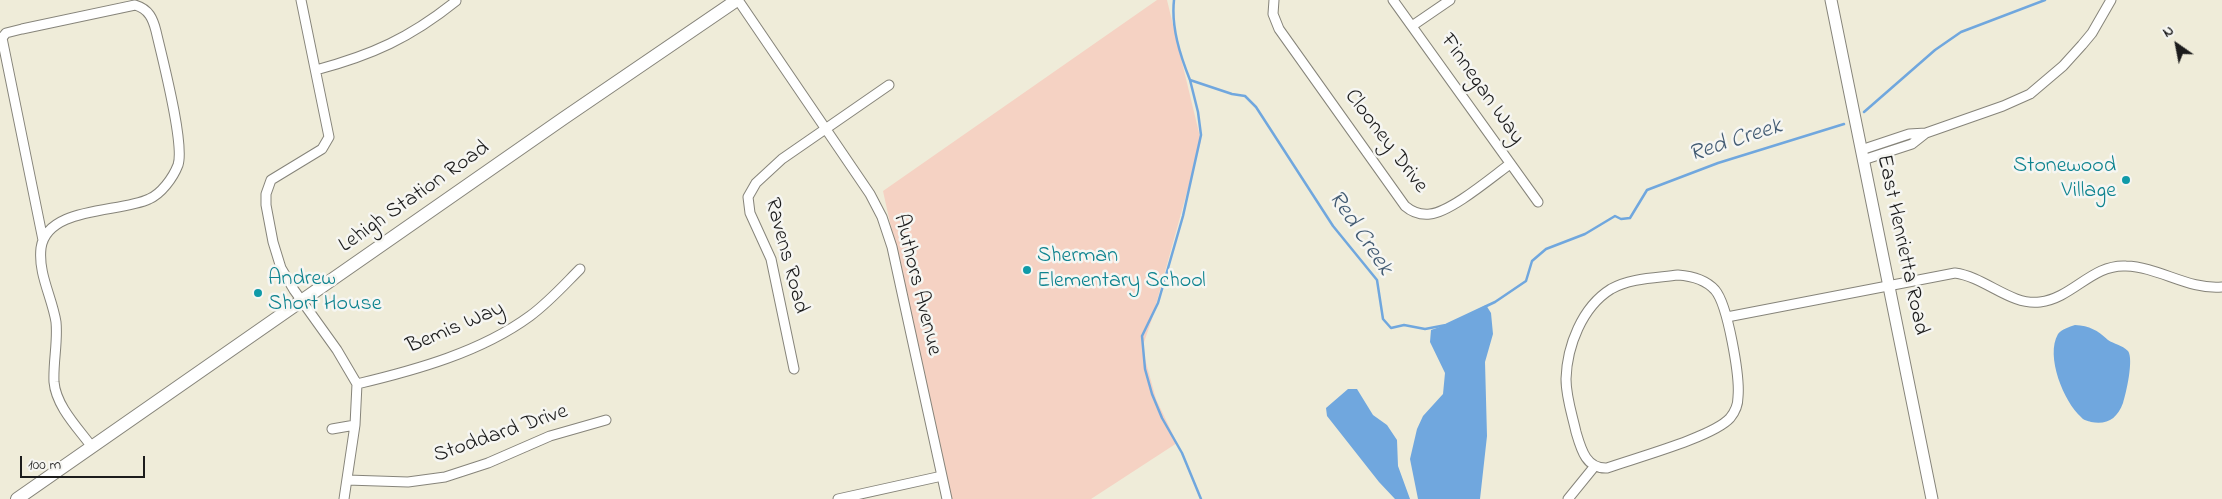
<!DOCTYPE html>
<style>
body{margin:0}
#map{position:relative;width:2222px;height:499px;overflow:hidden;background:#efecd9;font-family:"Indie Flower",sans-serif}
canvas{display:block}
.north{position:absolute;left:2152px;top:20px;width:50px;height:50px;-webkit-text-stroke:4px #f6f6f2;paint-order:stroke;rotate:327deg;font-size:14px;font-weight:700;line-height:20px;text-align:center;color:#1c1c1c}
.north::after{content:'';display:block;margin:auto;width:18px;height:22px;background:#1c1c1c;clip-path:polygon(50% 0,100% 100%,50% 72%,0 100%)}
.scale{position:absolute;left:20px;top:456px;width:125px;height:22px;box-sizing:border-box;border:2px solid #1c1c1c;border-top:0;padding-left:6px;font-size:15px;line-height:18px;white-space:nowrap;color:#1c1c1c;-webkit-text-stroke:4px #f6f6f2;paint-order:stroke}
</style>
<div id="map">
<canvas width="2222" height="499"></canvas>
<div class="north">N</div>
<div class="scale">100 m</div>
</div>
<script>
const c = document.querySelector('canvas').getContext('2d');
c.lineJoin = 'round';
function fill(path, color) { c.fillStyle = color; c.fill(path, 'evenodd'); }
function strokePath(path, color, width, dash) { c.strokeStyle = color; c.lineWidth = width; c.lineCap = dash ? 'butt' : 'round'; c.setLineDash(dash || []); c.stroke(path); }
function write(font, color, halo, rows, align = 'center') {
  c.font = font + ' "Indie Flower",sans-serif'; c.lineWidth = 5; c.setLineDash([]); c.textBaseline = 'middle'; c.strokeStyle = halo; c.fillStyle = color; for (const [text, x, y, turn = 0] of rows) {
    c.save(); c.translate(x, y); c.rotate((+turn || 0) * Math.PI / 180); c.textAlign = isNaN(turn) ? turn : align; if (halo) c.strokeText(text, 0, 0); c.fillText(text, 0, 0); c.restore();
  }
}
const built = new Path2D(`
 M1157,0H1167L1201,141L1152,319L1142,348L1156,399L1177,443L1091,499H951L883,191Z`);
const water = new Path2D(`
 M1486,305L1491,313L1493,334L1485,362L1487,436L1480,499H1418L1410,459L1417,429L1423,416L1443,394L1445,373L1430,342L1431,330L1454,322Z
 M2075,325C2090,326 2097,330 2108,340C2114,344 2122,345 2128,351C2134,359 2126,394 2123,403C2117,419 2107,425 2091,422C2088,421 2083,420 2081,417C2064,402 2045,356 2058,334C2062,329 2069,327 2075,325Z
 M1348,389H1357L1373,415L1387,425L1397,440L1398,466L1410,499H1395L1379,482L1327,416L1326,408Z`);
const stream = new Path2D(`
 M1174,0C1171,27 1180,55 1190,80L1232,94L1245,96L1256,107L1333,226L1377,280L1383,319L1391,328L1404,325L1425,329L1446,325L1495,302L1526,281L1532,261L1546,249L1585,234L1615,216L1621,219L1630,218L1647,190L1718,163L1844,124
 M1190,80L1198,112L1201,135L1183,216L1158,303L1142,336L1145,369L1152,394L1162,418L1182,453L1201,499
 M1864,112L1935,50L1961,32L2045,0`);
const minor = new Path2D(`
 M301,0L329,137L322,149L271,180L266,194V205L273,242L281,268L294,290L337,350L357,384L355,425L344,499
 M738,0L870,194L882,217L892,247L947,499
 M1274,0L1273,14L1279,29L1405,206C1412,212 1421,215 1430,214C1451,212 1492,177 1510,164
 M1393,0L1538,202
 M1412,26L1450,0
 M316,70C372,55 410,38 456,1
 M1861,150L1909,134L1926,133L2003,106L2030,94L2063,66L2082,45L2092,33L2111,0
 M1863,160L1912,144L1926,133
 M43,240L2,38L6,33L22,29L135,5C149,9 153,19 156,31C162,57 185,144 178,165C173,178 161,194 149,199C120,213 47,206 41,248C38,274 52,297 56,322C58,342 53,362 54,382C56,406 78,428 92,447
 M1678,275C1692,276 1705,279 1715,290C1728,305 1740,377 1738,397C1738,405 1735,412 1730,418C1713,437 1635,458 1607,468C1586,469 1581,449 1576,432C1572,414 1566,397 1566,379C1567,346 1582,307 1611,289C1630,278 1656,278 1678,275Z
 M1727,317L1955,273C1985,277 2011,306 2040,302C2073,298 2092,264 2126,266C2159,267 2188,290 2222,287
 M794,369L771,259L750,213L748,197L756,183L782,159L889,85
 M357,384C416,370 481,352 530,316C549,302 564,285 580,269
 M332,429L355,425
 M347,480L408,482L445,477L488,463L550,436L606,420
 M838,499L942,476
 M1568,499L1594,467`);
const secondary = new Path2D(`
 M1831,0L1932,499`);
const primary = new Path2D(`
 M17,499L564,118L737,0`);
const markers = [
 [2126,180,5,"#0f9aa8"],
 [1027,270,5,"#0f9aa8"],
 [258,293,5,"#0f9aa8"]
];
const streetNames = [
 ["Finnegan Way",1481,90,55],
 ["Clooney Drive",1385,142,53],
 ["Lehigh Station Road",415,198,-35],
 ["East Henrietta Road",1901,245,78],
 ["Ravens Road",785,256,75],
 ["Authors Avenue",916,285,76],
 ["Bemis Way",456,329,-23],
 ["Stoddard Drive",501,435,-19]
];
const cultureNames = [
 ["Stonewood",2116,167,"right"],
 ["Village",2116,192,"right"],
 ["Sherman",1037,257],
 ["Elementary School",1037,282],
 ["Andrew",268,280],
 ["Short House",268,305]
];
const waterNames = [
 ["Red Creek",1736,142,-18],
 ["Red Creek",1359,234,56]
];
fill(built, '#f5d2c3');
fill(water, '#70a7de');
strokePath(stream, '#70a7de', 2.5);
strokePath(minor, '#86847a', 11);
strokePath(secondary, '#86847a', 13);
strokePath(primary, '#86847a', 14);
strokePath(minor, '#fff', 9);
strokePath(secondary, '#fff', 11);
strokePath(primary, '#fff', 12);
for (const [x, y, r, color] of markers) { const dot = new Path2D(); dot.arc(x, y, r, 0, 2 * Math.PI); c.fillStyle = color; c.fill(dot); strokePath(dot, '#f6f6f2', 2); }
write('22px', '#1c1c1c', '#f6f6f2', streetNames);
write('22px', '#0d838f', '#f6f6f2', cultureNames, 'left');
write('italic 24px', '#425b73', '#f6f6f2', waterNames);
</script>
